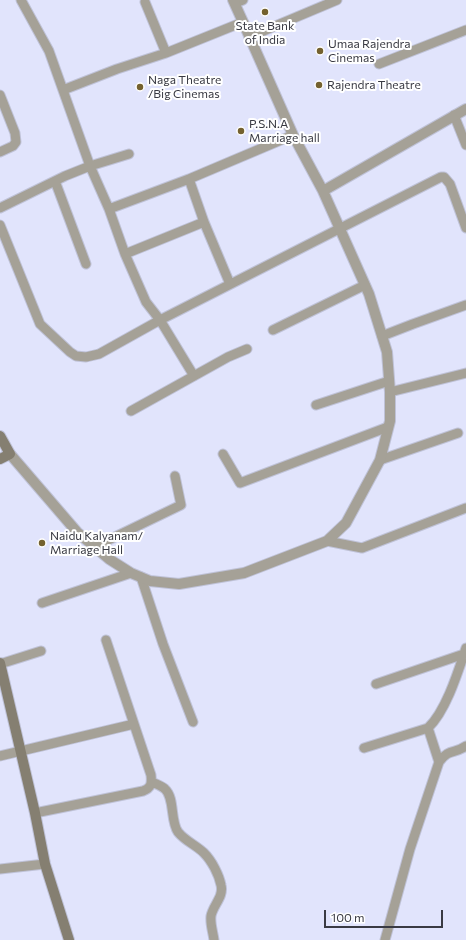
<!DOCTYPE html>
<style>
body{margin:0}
#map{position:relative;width:466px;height:940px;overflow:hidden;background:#e1e4fc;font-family:Commissioner,sans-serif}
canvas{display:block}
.scale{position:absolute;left:324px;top:910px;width:119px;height:18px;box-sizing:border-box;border:2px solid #393a43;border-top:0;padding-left:5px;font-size:12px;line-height:14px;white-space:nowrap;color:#393a43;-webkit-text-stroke:3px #fff;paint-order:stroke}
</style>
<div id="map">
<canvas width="466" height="940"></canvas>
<div class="scale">100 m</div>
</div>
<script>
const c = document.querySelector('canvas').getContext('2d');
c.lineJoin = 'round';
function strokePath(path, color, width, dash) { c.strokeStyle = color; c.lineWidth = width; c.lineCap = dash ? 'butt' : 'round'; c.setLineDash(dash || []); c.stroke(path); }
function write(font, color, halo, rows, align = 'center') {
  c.font = font + ' Commissioner,sans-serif'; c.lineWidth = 4; c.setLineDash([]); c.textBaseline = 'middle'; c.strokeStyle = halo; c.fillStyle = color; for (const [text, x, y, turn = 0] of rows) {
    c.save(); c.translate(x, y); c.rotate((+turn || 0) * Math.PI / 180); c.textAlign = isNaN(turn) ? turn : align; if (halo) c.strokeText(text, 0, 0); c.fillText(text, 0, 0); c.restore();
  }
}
const minor = new Path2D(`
 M21,0L49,51L90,166L109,209L125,254L146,302L160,320L194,376
 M145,2L166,53
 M235,3L243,0
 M249,37L337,0
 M379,64L466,30
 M63,90L117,69L166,53L243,22
 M0,95L15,133L16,142L13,146L0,152
 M454,115L466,145
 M189,179L204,222L230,284
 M55,181L86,264
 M0,208L65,176L90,166L129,154
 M109,209L189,179L293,135
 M0,225L40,324L70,352L76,356L86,357L99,354L160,320L441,177H444L450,184L466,228
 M125,254L204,222
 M273,330L365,285
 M382,336L413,324L466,305
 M390,392L466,373
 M316,405L389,381
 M131,411L228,357L247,349
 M223,454L240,483L388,427
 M380,460L458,433
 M327,541L362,548L466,508
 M94,547L181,505L175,476
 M141,577L163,644L193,722
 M42,603L131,573
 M106,640L134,724
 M0,664L41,651
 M376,684L464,654
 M428,728L439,762
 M364,748L428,728C446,711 458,672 466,648
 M0,756L134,724L151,775C152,784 151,788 143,791L35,813
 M152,782C156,784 162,786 165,789C175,798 170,821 178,832C185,841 196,845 204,853C212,861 219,875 221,885C224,897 213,905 211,916C210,924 213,932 214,940
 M0,869L45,864
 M385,940L410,849L439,762C449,748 455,754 466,746`);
const tertiary = new Path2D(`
 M323,191L466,109
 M10,454L77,532L109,559L131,573L150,581L179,584L244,573L327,541L346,523L380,460L390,421V392L387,352L369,294L323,191L293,135L243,22L233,0`);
const secondary = new Path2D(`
 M0,436L10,454L0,459
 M0,663L35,813L45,864L69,940`);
const markers = [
 [265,12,4,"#74612f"],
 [320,51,4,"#74612f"],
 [319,85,4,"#74612f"],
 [140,87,4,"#74612f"],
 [241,131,4,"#74612f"],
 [42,543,4,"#74612f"]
];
const poiNames = [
 ["State Bank",265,26,"center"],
 ["of India",265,40,"center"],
 ["Umaa Rajendra",328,44],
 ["Cinemas",328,58],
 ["Naga Theatre",148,80],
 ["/Big Cinemas",148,94],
 ["Rajendra Theatre",327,85],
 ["P.S.N.A",249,124],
 ["Marriage hall",249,138],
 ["Naidu Kalyanam/",50,536],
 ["Marriage Hall",50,550]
];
strokePath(minor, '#bfc2d7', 11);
strokePath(tertiary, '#bfc2d7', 12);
strokePath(secondary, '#bfc2d7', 12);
strokePath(minor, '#a5a197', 9);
strokePath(tertiary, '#a5a197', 10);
strokePath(secondary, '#857f71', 10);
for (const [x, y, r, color] of markers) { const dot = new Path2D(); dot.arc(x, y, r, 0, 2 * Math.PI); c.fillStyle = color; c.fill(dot); strokePath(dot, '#fff', 1.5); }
write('12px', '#393a43', '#fff', poiNames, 'left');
</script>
